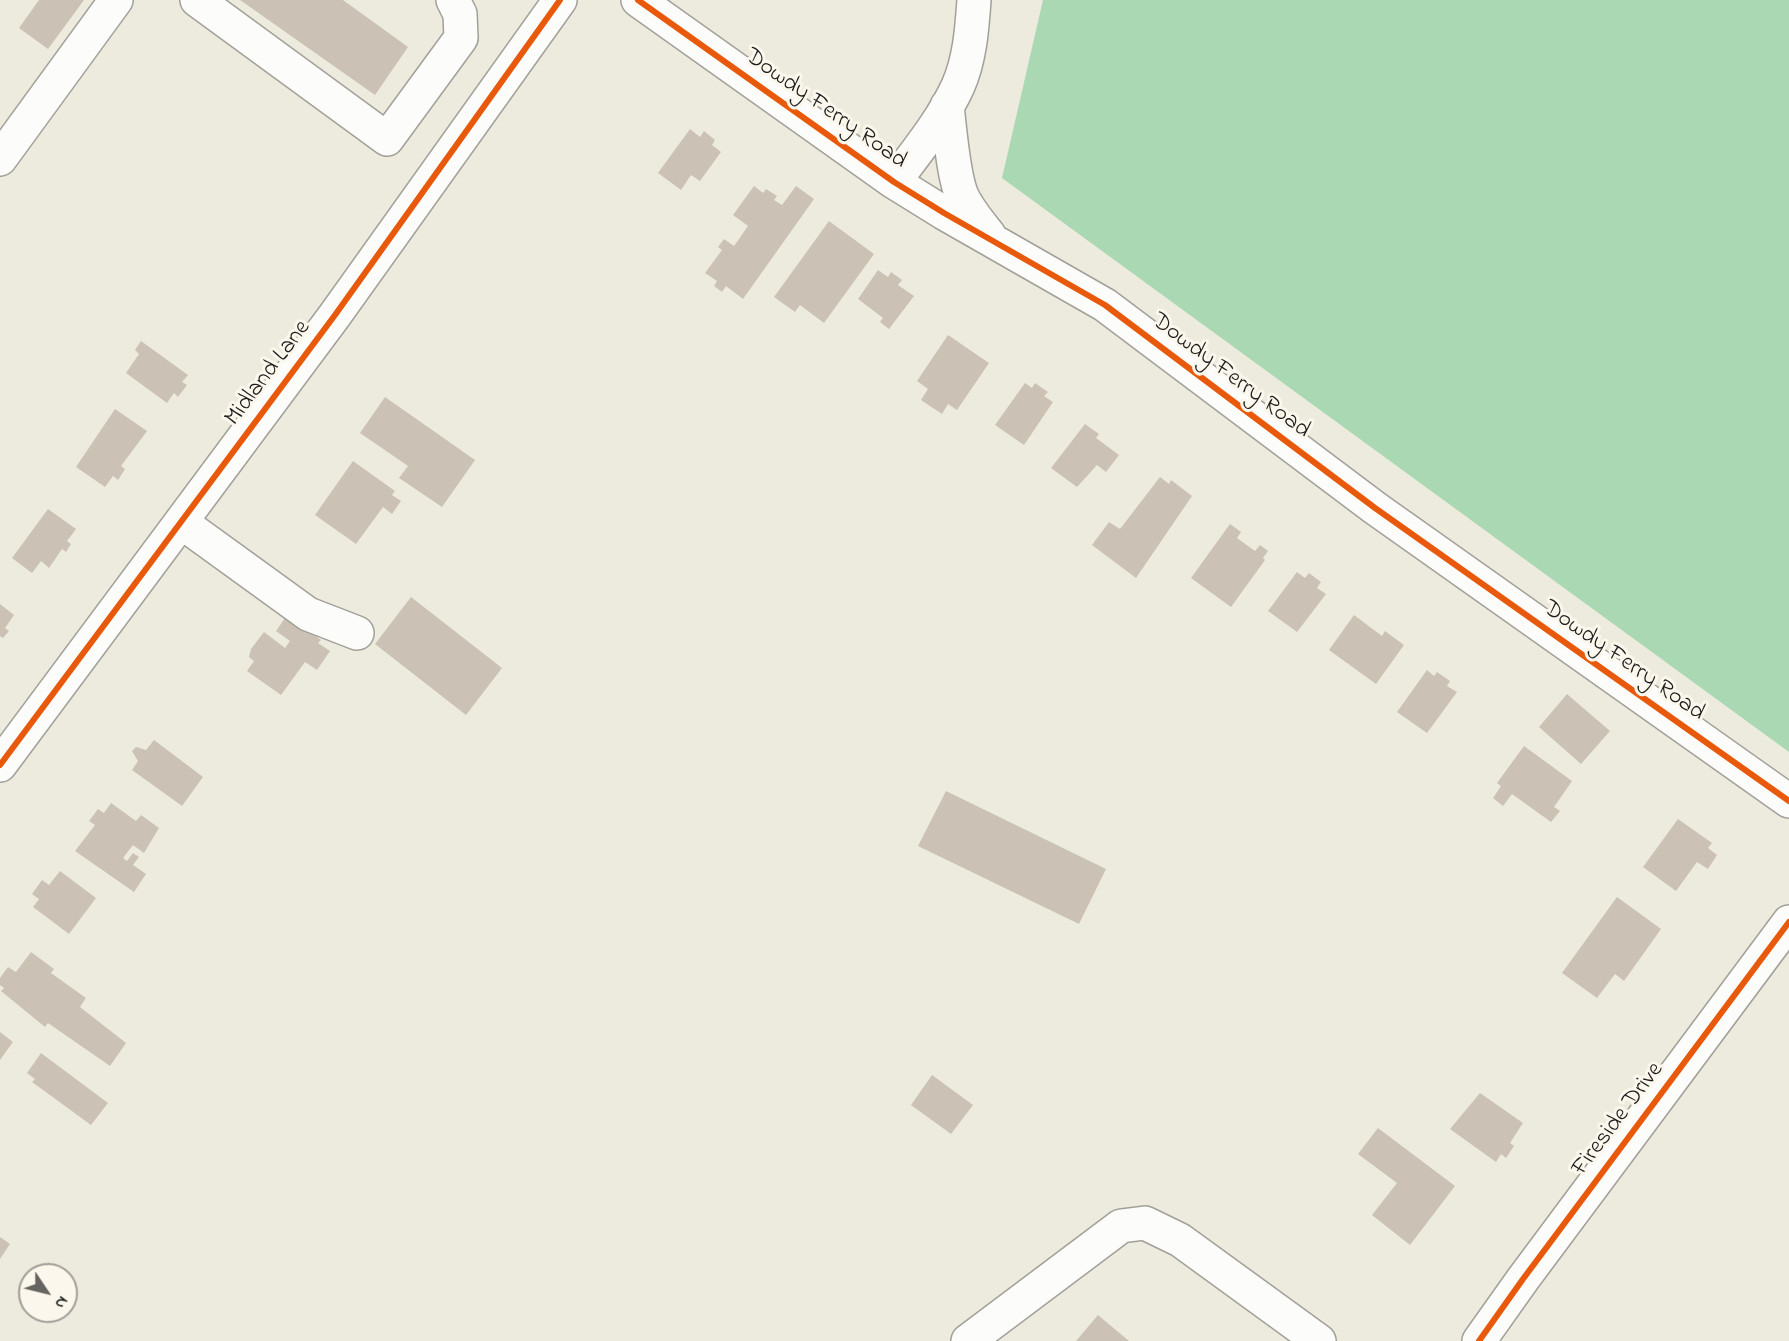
<!DOCTYPE html>
<style>
body{margin:0}
#map{position:relative;width:1789px;height:1341px;overflow:hidden;background:#edeade;font-family:"Indie Flower",sans-serif}
canvas{display:block}
.north{position:absolute;left:18px;top:1263px;width:60px;height:60px;box-sizing:border-box;background:#fbf7ec;border:2px solid #a29f99;border-radius:50%;rotate:125deg;font-size:16px;font-weight:700;line-height:24px;text-align:center;color:#1c1c1c}
.north::after{content:'';display:block;margin:auto;width:21px;height:27px;background:#656460;clip-path:polygon(50% 0,100% 100%,50% 72%,0 100%)}
</style>
<div id="map">
<canvas width="1789" height="1341"></canvas>
<div class="north">N</div>
</div>
<script>
const c = document.querySelector('canvas').getContext('2d');
c.lineJoin = 'round';
function fill(path, color) { c.fillStyle = color; c.fill(path, 'evenodd'); }
function strokePath(path, color, width, dash) { c.strokeStyle = color; c.lineWidth = width; c.lineCap = dash ? 'butt' : 'round'; c.setLineDash(dash || []); c.stroke(path); }
function write(font, color, halo, rows, align = 'center') {
  c.font = font + ' "Indie Flower",sans-serif'; c.lineWidth = 6; c.setLineDash([]); c.textBaseline = 'middle'; c.strokeStyle = halo; c.fillStyle = color; for (const [text, x, y, turn = 0] of rows) {
    c.save(); c.translate(x, y); c.rotate((+turn || 0) * Math.PI / 180); c.textAlign = isNaN(turn) ? turn : align; if (halo) c.strokeText(text, 0, 0); c.fillText(text, 0, 0); c.restore();
  }
}
const green = new Path2D(`
 M1043,0H1789V752L1002,178Z`);
const building = new Path2D(`
 M39,0H84L48,49L19,28Z
 M240,0H343L408,47L375,95Z
 M690,129L700,137L704,131L715,140L712,145L721,152L700,181L691,175L681,190L658,173Z
 M754,186L763,193L766,189L777,196L774,200L782,205L796,186L814,199L743,299L726,286L722,292L714,286L717,281L705,273L722,250L718,247L724,239L734,246L748,226L733,215Z
 M829,221L874,254L824,323L800,305L795,312L774,297Z
 M878,270L888,277L891,272L902,280L898,285L914,296L889,329L880,322L883,318L858,299Z
 M948,335L989,363L957,410L948,404L942,414L921,400L928,389L917,381Z
 M141,341L188,375L182,382L187,385L178,397L174,393L167,403L126,373L139,354L135,350Z
 M1025,383L1032,388L1035,383L1048,392L1044,396L1053,402L1024,445L995,425Z
 M385,397L475,460L442,507L399,478L408,466L360,433Z
 M115,409L147,431L121,466L125,469L118,480L113,476L105,487L76,467Z
 M1085,424L1099,434L1096,438L1119,455L1106,472L1097,465L1077,487L1051,468Z
 M353,461L395,491L392,495L401,501L392,514L383,507L356,544L315,515Z
 M1160,477L1169,484L1171,480L1192,496L1136,578L1092,545L1109,522L1120,529Z
 M48,509L76,529L67,541L71,544L66,552L62,549L49,568L41,561L32,573L12,558Z
 M1230,524L1241,532L1237,538L1255,551L1260,545L1268,551L1263,558L1265,560L1231,607L1191,578Z
 M1297,572L1305,578L1309,573L1321,582L1317,588L1326,594L1297,632L1268,611Z
 M411,597L502,668L466,715L375,644Z
 M0,604L14,615L5,628L9,631L3,638L0,636Z
 M287,615L321,640L318,643L330,651L317,670L305,662L281,695L247,671L254,661L249,657L251,649L264,632L285,648L290,641L276,631Z
 M1354,615L1382,636L1385,631L1404,645L1376,684L1329,650Z
 M1427,670L1434,676L1437,672L1450,681L1447,686L1457,692L1427,733L1397,712Z
 M1567,694L1610,731L1581,764L1539,727Z
 M154,740L203,777L182,806L132,770L138,761L132,751L136,747L146,750Z
 M1524,746L1572,781L1554,807L1560,811L1551,822L1512,794L1503,806L1493,798L1501,786L1497,783Z
 M946,791L1106,869L1079,924L918,846Z
 M111,803L136,821L141,815L159,828L144,853L133,845L123,858L127,861L133,853L139,857L133,865L146,874L134,892L75,851L95,825L89,821L98,809L104,813Z
 M1678,819L1712,843L1708,848L1717,855L1708,869L1697,862L1676,891L1643,867Z
 M60,871L96,898L69,934L33,907L39,899L32,894L42,880L49,885Z
 M1617,897L1661,929L1624,981L1615,974L1597,998L1562,973Z
 M31,952L54,969L51,973L86,998L80,1007L126,1043L110,1066L48,1023L45,1027L1,991L4,988L0,985V978L8,967L16,972Z
 M0,1032L13,1042L0,1060Z
 M41,1053L108,1103L91,1125L32,1082L35,1079L27,1073Z
 M932,1075L973,1105L951,1134L911,1105Z
 M1480,1093L1523,1123L1510,1143L1514,1146L1506,1158L1501,1154L1496,1162L1450,1129Z
 M1378,1128L1455,1186L1410,1245L1372,1215L1397,1183L1358,1154Z
 M0,1237L10,1244L0,1259Z
 M1098,1315L1129,1341H1076Z`);
const minor = new Path2D(`
 M197,0L387,139L461,38L460,14L453,0
 M638,0L894,182L944,213L1105,305L1375,508L1789,801
 M947,106C950,130 953,175 962,196C969,211 979,222 989,235
 M0,159L116,0
 M894,182C917,151 942,121 958,86C970,59 972,28 974,0
 M181,522L308,614L357,633
 M0,765L335,315L560,0
 M968,1341L1121,1226L1145,1223L1180,1240L1319,1341
 M1479,1341L1523,1279L1789,922`);
const cycleway = new Path2D(`
 M638,0L894,182L944,213L1105,305L1375,508L1789,801
 M0,765L335,315L560,0
 M1479,1341L1523,1279L1789,922`);
const streetNames = [
 ["Dowdy Ferry Road",825,110,35],
 ["Midland Lane",269,374,-53],
 ["Dowdy Ferry Road",1230,377,37],
 ["Dowdy Ferry Road",1623,662,35],
 ["Fireside Drive",1619,1120,-53]
];
fill(green, '#aad8b3');
fill(building, '#cbc2b5');
strokePath(minor, '#a2a099', 36);
strokePath(minor, '#fcfcfa', 33);
strokePath(cycleway, '#e8590c', 6);
write('24px', '#1c1c1c', '#fbf7ec', streetNames);
</script>
